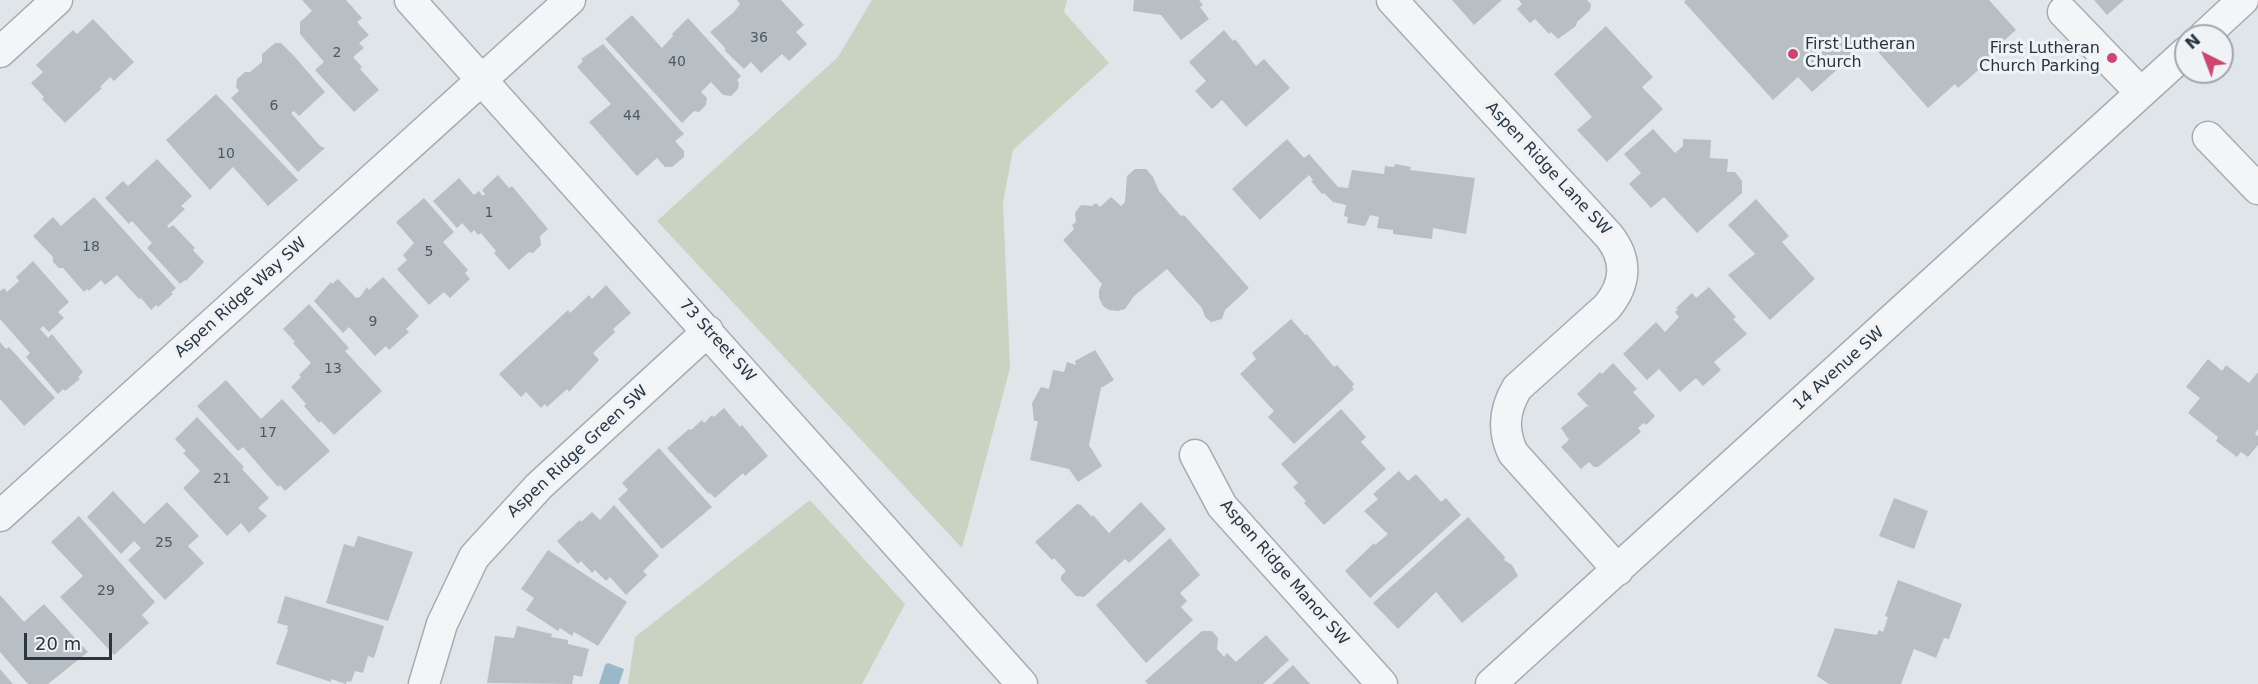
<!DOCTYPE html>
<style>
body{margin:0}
#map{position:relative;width:2258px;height:684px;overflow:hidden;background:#e0e5e9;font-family:"DejaVu Sans",sans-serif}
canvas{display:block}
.north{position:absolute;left:2174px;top:24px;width:60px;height:60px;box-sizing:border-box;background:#eff3f6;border:2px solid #a0a7ad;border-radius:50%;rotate:318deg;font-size:16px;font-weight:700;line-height:24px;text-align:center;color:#293540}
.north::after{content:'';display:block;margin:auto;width:21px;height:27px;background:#cc4670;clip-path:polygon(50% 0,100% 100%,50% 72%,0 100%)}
.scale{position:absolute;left:24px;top:633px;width:88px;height:27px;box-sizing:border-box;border:3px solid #293540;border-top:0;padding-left:8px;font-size:18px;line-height:21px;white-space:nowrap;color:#293540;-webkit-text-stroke:4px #eff3f6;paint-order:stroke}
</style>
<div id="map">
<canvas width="2258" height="684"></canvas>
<div class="north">N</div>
<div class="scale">20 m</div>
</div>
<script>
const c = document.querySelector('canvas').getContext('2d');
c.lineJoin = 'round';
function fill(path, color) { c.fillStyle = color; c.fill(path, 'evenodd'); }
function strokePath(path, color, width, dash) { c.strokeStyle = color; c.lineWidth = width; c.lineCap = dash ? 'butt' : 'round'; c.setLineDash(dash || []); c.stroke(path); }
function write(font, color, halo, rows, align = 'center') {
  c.font = font + ' "DejaVu Sans",sans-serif'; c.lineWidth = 6; c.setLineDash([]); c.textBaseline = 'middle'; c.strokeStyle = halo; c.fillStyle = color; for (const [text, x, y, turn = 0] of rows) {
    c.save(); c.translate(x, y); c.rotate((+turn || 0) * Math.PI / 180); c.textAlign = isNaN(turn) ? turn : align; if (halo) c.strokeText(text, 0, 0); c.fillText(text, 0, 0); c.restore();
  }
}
const green = new Path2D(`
 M872,0H1067L1064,12L1109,63L1013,150L1003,202L1010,368L962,548L657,221L838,57Z
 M810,500L905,604L862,684H628L635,637Z`);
const water = new Path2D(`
 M608,663L624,669L619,684H599L605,665Z`);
const building = new Path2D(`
 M302,0H346L362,18L357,22L369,35L359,43L364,48L353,57L362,67L360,69L379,90L354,112L315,70L324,62L300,34V22L312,11Z
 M737,0H781L804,25L796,32L807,44L789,61L782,54L761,73L751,62L744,69L724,50L726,49L710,32L734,12L740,4Z
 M1134,0H1199L1203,5L1200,7L1209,19L1181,40L1161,15L1133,11Z
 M1452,0H1502L1474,25Z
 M1519,0H1587L1591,4L1590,10L1577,22L1576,26L1558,39L1551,32L1549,34L1535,19L1530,23L1517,9L1522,4Z
 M1686,0H1989L2016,30L1990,53L1993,57L1958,88L1955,84L1928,108L1864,36L1854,45L1859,50L1812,92L1798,77L1773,100L1684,2Z
 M2094,0H2124L2107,15Z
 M632,15L662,48L673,36L672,34L688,18L741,76L737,80L739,83L738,89L731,96L723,95L711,82L701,92L707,98L706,105L699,112L694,111L682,123L605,39Z
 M93,19L134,62L114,81L110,77L100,87L102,88L65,123L42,99L44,97L31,83L43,72L36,65L73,30L77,34Z
 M1606,26L1653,77L1642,87L1663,109L1607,162L1577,130L1592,117L1554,74Z
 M1224,30L1233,41L1235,39L1256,66L1264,59L1290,88L1246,127L1222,100L1212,109L1195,91L1206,81L1189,62Z
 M275,43H281L294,56L325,92L299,116L294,111L291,113L320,146L325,148L298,172L231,98L239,91L236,87L237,79L245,72H250L262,62V54Z
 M603,44L684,134L675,141L684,151V157L672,167H665L657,158L637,176L589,122L611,104L577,67L583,61L581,59Z
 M216,94L298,180L268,206L233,167L210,190L166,140Z
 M1653,129L1675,153L1683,146V139L1711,140L1710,158L1728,159L1727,172H1735L1742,181V193L1697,233L1664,197L1651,208L1629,184L1641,173L1624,154Z
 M1287,139L1304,158L1309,154L1338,187L1348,188L1352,170L1384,174L1385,166L1394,167L1395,164L1411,167L1410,170L1475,178L1466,234L1433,228L1432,239L1393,234V230L1377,228L1379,217L1370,215L1365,226L1347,223L1348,217L1344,216L1346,205L1333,202L1324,193L1322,194L1311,181L1313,180L1309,175L1260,220L1232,189Z
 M157,159L192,196L181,206L185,209L167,226L169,228L173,225L195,248L193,250L204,262L186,281L185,280L180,284L147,248L152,243L132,221L129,224L105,198L123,181L128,186Z
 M1135,169H1146L1153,177L1159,191L1181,216L1184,215L1249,288L1225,310L1222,319L1211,322L1205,317L1202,308L1167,269L1134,296L1125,309L1118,311L1109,310L1103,306L1099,298V290L1102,284L1063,240L1074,229L1072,225L1076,222L1075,213L1081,205L1092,206L1096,203L1100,207L1111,197L1121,206L1125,202L1127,176Z
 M498,175L509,188L512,186L548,229L540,236L541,245L533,253L529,252L509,270L494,253L496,251L481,233L478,235L474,230L471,233L462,223L457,228L433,201L459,178L474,195L479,191L483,196L485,194L482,190Z
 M94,197L176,288L171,293L173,294L158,307L156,305L151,310L141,298L139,299L117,275L105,285L101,280L89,291L87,289L84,292L63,268H59L53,262V257L33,236L53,217L61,226Z
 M424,198L454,232L443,242L468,270L465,273L470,279L450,298L444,292L429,305L397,269L407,260L403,255L414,243L396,222Z
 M1756,199L1789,236L1782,242L1815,279L1770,320L1728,275L1755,254L1728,225Z
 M33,261L69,302L58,312L64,318L49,332L43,326L40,329L48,338L52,334L83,372L78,377L80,379L65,391L63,389L58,394L26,357L30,353L0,319V291L4,288L7,292L19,281L16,277Z
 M383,277L419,316L406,329L409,332L389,350L386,346L375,356L349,327L343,333L314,301L331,282L332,284L338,279L356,298L360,297L367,287L369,290Z
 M606,285L631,313L613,329L615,332L593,353L599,360L569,392L567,389L547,407L545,404L541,408L526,392L521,397L499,374L568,310L570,313L589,295L592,299Z
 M1709,287L1736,317L1733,319L1747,334L1714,362L1721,370L1703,386L1696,378L1680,392L1659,369L1647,380L1623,354L1656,322L1665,332L1679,317L1675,312L1678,309L1676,308L1692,293L1696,298Z
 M309,304L349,348L345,351L382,391L334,435L321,421L319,423L304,406L306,404L291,387L301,377L299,375L311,363L293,343L295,342L283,329Z
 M1291,319L1305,335L1307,334L1334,367L1337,365L1354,384L1352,387L1354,389L1294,444L1268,417L1274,411L1240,374L1256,359L1252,353Z
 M0,342L6,349L9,347L55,398L24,426L0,399Z
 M1095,350L1114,380L1101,388L1089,445L1102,466L1078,482L1069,469L1030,460L1038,421H1034L1032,403L1041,387L1049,389L1053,370L1064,372L1067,362L1076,365L1075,361Z
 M2208,359L2222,371L2226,365L2249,383L2258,372V429L2255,434L2258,436V445L2248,457L2241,452L2237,457L2216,441L2218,437L2188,413L2200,398L2186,387Z
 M1613,363L1637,389L1633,392L1655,416L1646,425L1644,423L1638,428L1641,432L1598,467H1594L1589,462L1581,469L1561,447L1569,440L1561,428L1587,406L1591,409L1577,394L1600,372L1602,374Z
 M226,380L261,419L282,399L330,451L285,491L280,485L278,487L243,447L238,451L197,406Z
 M724,408L740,427L742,425L768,456L745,476L743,473L715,498L710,493L709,494L667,448L689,429L691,430L702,420L704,423L712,415L714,417Z
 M1341,409L1366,437L1361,442L1386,469L1324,525L1304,503L1306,501L1293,487L1298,483L1281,464Z
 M197,417L244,467L242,469L269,498L258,508L267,516L249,533L241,523L227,536L183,488L200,471L183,453L186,451L175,439Z
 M659,448L712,507L662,549L618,499L628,490L622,483Z
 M1399,471L1408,481L1416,474L1441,502L1446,498L1461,515L1370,598L1345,571L1374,543L1375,545L1388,534L1364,511L1378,499L1373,494Z
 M113,491L144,524L167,502L199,536L188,546L204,563L165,600L128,560L141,548L134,541L121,554L87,517Z
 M1894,498L1928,511L1914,549L1879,536Z
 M1141,502L1166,529L1129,563L1125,559L1084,597L1076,596L1061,580V576L1066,571L1054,558L1052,560L1035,542L1077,504L1081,505L1092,517L1093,515L1109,533Z
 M614,505L659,556L643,571L647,575L626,595L610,577L606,581L595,570L592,573L581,561L578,564L557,541L580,520L581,522L592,512L600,520Z
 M79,516L155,602L142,615L149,623L114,655L60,597L83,576L51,542Z
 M1468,517L1505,557L1504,560L1512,565L1518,576L1462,623L1436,592L1398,629L1373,603Z
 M358,536L413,552L388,621L326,603L344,544L354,547Z
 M1170,538L1200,575L1180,593L1187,601L1181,607L1193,620L1146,663L1096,605Z
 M548,550L627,602L598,646L574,632L572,636L560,628L558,631L526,610L534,598L521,589Z
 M1898,580L1962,604L1949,639L1944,638L1936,658L1914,649L1901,684H1829L1817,676L1835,628L1877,635L1879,630L1883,632L1888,617L1885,616Z
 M0,595L24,622L44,604L88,652L48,684H28L0,652Z
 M285,596L384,626L374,658L368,656L363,673L355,671L351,682L347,681L346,684L331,679V682L276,664L288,630L287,629L288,626L277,623Z
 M517,626L552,634L551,637L568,640V644L589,649L582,677L574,675L572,684L487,683L495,636L514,638Z
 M1202,631H1212L1218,638L1217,649L1224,657L1227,653L1236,662L1266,635L1289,660L1263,684H1148L1145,681Z
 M1293,665L1310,684H1272Z
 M0,669L13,684H0Z`);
const minor = new Path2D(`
 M410,0L1022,684
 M1392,0L1609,236C1628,260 1626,284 1607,307L1517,388C1504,410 1502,430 1513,453L1618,570
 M2063,12L2141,93
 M2204,36L2243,0
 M0,52L57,0
 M2208,137L2258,189
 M1195,455L1222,506L1382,684
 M0,516L570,0
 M424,684L442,624L474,557L539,486L708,331
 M1491,684L2186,52`);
const markers = [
 [1793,54,6,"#cc4670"],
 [2112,58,6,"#cc4670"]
];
const numberNames = [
 ["36",759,38],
 ["2",337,53],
 ["40",677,62],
 ["6",274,106],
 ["44",632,116],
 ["10",226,154],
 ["1",489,213],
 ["18",91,247],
 ["5",429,252],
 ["9",373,322],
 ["13",333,369],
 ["17",268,433],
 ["21",222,479],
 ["25",164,543],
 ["29",106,591]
];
const poiNames = [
 ["First Lutheran",1805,45],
 ["Church",1805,63],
 ["First Lutheran",2100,49,"right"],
 ["Church Parking",2100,67,"right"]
];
const streetNames = [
 ["Aspen Ridge Lane SW",1548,169,47],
 ["Aspen Ridge Way SW",241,298,-42],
 ["73 Street SW",717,341,48],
 ["14 Avenue SW",1839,369,-42],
 ["Aspen Ridge Green SW",578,452,-43],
 ["Aspen Ridge Manor SW",1284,573,49]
];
fill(green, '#c8d3c1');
fill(water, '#9bb8c8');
fill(building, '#b7bfc5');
strokePath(minor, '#a5adb3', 33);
strokePath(minor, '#f3f5f7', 30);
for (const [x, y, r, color] of markers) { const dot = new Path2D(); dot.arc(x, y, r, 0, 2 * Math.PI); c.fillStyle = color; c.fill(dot); strokePath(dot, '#eff3f6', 2); }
write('14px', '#4c5861', null, numberNames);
write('16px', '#293540', '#eff3f6', poiNames, 'left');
write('16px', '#293540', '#eff3f6', streetNames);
</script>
